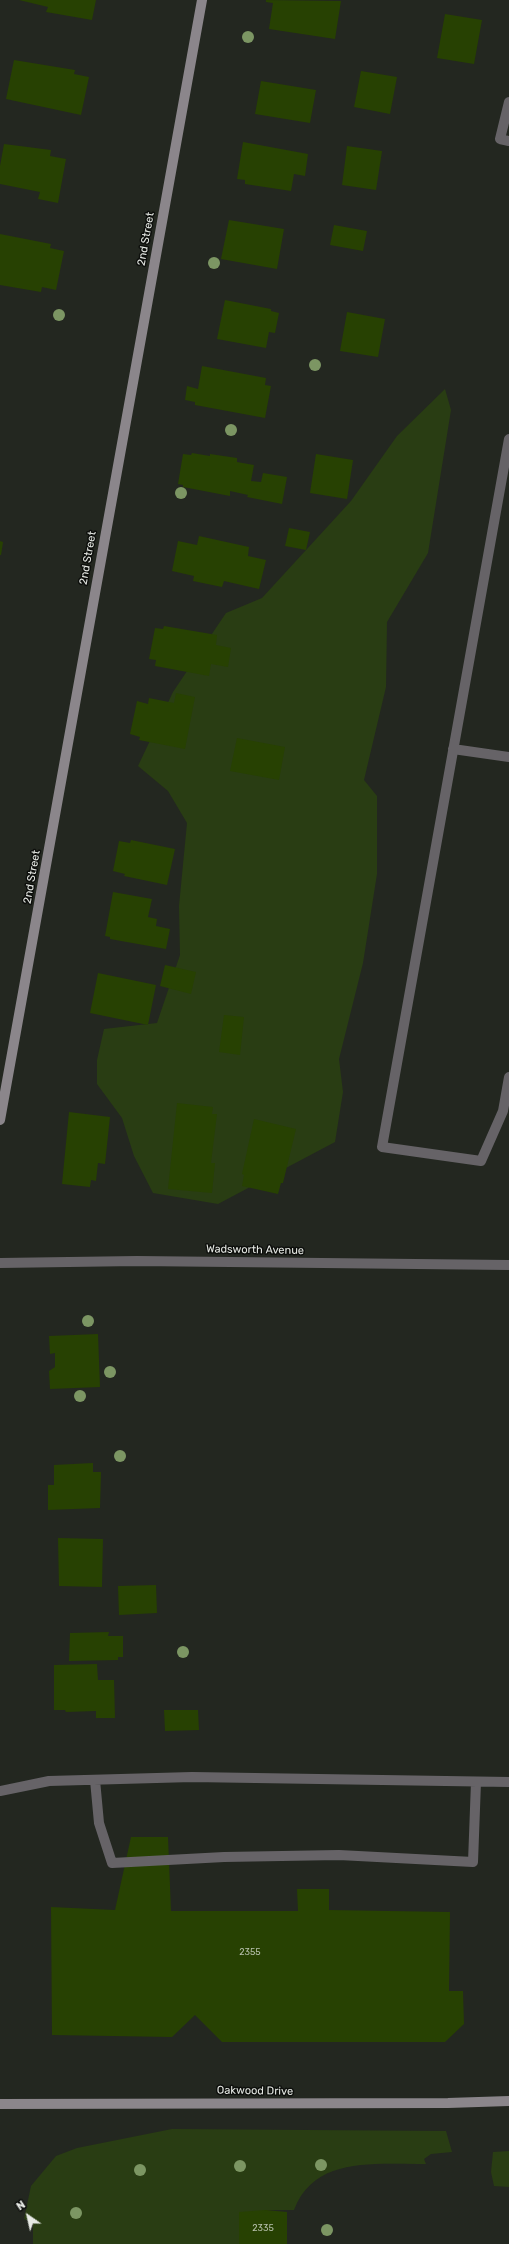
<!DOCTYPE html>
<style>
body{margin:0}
#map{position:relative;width:509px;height:2244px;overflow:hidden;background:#232720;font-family:Rubik,sans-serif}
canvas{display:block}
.north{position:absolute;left:8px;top:2196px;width:40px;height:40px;-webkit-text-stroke:3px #0d0f0c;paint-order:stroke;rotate:326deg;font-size:11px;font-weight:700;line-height:16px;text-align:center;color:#e7eae5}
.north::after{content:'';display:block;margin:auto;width:14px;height:18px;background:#e7eae5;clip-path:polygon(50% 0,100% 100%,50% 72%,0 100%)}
</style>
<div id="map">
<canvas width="509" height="2244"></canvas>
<div class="north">N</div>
</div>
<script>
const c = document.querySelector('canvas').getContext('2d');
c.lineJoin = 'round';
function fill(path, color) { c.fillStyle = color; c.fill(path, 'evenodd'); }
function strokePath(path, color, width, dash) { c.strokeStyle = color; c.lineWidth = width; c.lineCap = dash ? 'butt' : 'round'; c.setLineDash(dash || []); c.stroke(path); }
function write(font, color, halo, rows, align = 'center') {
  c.font = font + ' Rubik,sans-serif'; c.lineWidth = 3; c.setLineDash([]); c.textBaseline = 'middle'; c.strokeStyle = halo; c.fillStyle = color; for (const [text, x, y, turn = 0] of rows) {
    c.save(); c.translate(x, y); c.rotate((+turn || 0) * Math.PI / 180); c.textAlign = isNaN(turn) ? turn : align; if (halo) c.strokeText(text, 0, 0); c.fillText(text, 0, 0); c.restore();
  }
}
const green = new Path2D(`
 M445,389L451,410L428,553L387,622L386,687L364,780L377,796V874L363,963L339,1059L343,1092L335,1142L218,1204L153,1193L134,1156L122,1118L97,1084V1060L104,1029L157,1023L180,955L179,906L187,823L168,791L138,766L173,692L226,613L262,598L351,501L397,436Z
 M172,2129L446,2131L452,2152L431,2154L424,2159L426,2164C377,2165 315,2155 294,2210H266L239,2244H33V2222L24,2219L31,2186L56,2156L77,2148Z
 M509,2151V2187L494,2186L491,2172L493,2152Z`);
const building = new Path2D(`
 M19,0H96L92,20L46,12L48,7Z
 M266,0L341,1L335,39L269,29L273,3L266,2Z
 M445,14L482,20L474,64L437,58Z
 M14,60L75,70L74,74L89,77L81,115L6,99Z
 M361,71L397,77L390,114L354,107Z
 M261,81L316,90L310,123L255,114Z
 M243,142L308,154L305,176L294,174L291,191L245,184V180L237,179Z
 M4,144L51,150L50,156L66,159L58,203L38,199L40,192L0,184V166Z
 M347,146L382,151L376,190L342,185Z
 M229,220L284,229L277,269L221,259Z
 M334,225L367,231L363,251L330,245Z
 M0,234L51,244L50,248L64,251L56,290L42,287L41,292L0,285Z
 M225,300L271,309V311L279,313L275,333L269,332L266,348L217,339Z
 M347,312L385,319L378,357L340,351Z
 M202,366L266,378L265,385L271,386L265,418L195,405V402L185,400L187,386L198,389Z
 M192,453L210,456V454L237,458V462L254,465L251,481L261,482L263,473L287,477L282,504L247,497L248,495L230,491V496L183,487V485L178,484L183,454L191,455Z
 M316,454L353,460L347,499L310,493Z
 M289,528L310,532L306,550L285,546Z
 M199,536L249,547L248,556L266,560L259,589L224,581L222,587L193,581L194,576L172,571L178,541L197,545Z
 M0,541L3,542L1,555H0Z
 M164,626L217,635L216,645L231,648L228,667L211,664L209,676L155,666L156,660L149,659L155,628L163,629Z
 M176,693L195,697L185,749L139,740L140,737L130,734L137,701L148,704L149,698L174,703Z
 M237,738L285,747L279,780L230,771Z
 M131,840L175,849L167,885L124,876L125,874L113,871L119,841L130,843Z
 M113,892L152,899L148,917L157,919L156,926L170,929L166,949L110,939V937L105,936Z
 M165,965L196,972L191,994L160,986Z
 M98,973L156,985L148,1025L90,1013Z
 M224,1015L244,1017L240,1055L219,1052Z
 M177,1103L213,1107L212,1114H217L211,1163H215L212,1193L168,1189Z
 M69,1112L110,1117L105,1164L98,1163L96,1181L91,1180L90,1187L62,1184Z
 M254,1119L296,1129L283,1183H281L278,1194L242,1186L244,1175L242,1174Z
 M98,1334L100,1387L50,1389L49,1371L55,1367V1353L50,1354L49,1336Z
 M93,1463V1472H101L100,1508L48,1510V1485H54V1465Z
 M58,1538L103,1539L102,1587L59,1586Z
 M156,1585L157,1613L119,1615L118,1586Z
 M109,1632L108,1636H123V1657H118V1660L69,1661L70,1633Z
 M97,1664L98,1680H114L115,1718H96V1711L66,1712L65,1710H54V1665Z
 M164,1710H198L199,1730L165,1731Z
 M131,1837H168L171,1911H298L297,1889H329V1910L450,1912L449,1991H463L464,2024L445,2042H222L195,2015L172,2037L52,2035L51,1907L115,1910Z
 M266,2210L287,2212V2244H239V2212Z`);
const lane = new Path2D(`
 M509,102L500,139L509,141
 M509,439L382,1147L481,1161L503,1111L509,1077
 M453,749L509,757
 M95,1780L99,1823L112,1863L224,1857L339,1855L473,1862L476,1782
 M0,1791L49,1781L192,1777L509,1782`);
const street = new Path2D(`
 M0,1263L137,1261L509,1265`);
const secondary = new Path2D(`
 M0,1120L202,0
 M0,2104L448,2103L509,2101`);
const trees = [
 [248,37],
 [214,263],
 [59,315],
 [315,365],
 [231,430],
 [181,493],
 [88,1321],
 [110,1372],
 [80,1396],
 [120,1456],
 [183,1652],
 [321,2165],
 [240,2166],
 [140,2170],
 [76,2213],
 [327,2230]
];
const numberNames = [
 ["2355",250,1952],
 ["2335",263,2228]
];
const streetNames = [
 ["2nd Street",146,239,-80],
 ["2nd Street",88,558,-80],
 ["2nd Street",32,877,-80],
 ["Wadsworth Avenue",255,1250,1],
 ["Oakwood Drive",255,2091,1]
];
fill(green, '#293d13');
fill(building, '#274102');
strokePath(lane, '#666367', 10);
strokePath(street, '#666367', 10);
strokePath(secondary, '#8b868b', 10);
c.fillStyle = '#7c9663';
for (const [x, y] of trees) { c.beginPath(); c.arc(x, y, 6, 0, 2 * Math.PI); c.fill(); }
write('9px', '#b7c0ac', null, numberNames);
write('11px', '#e7eae5', '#0d0f0c', streetNames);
</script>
